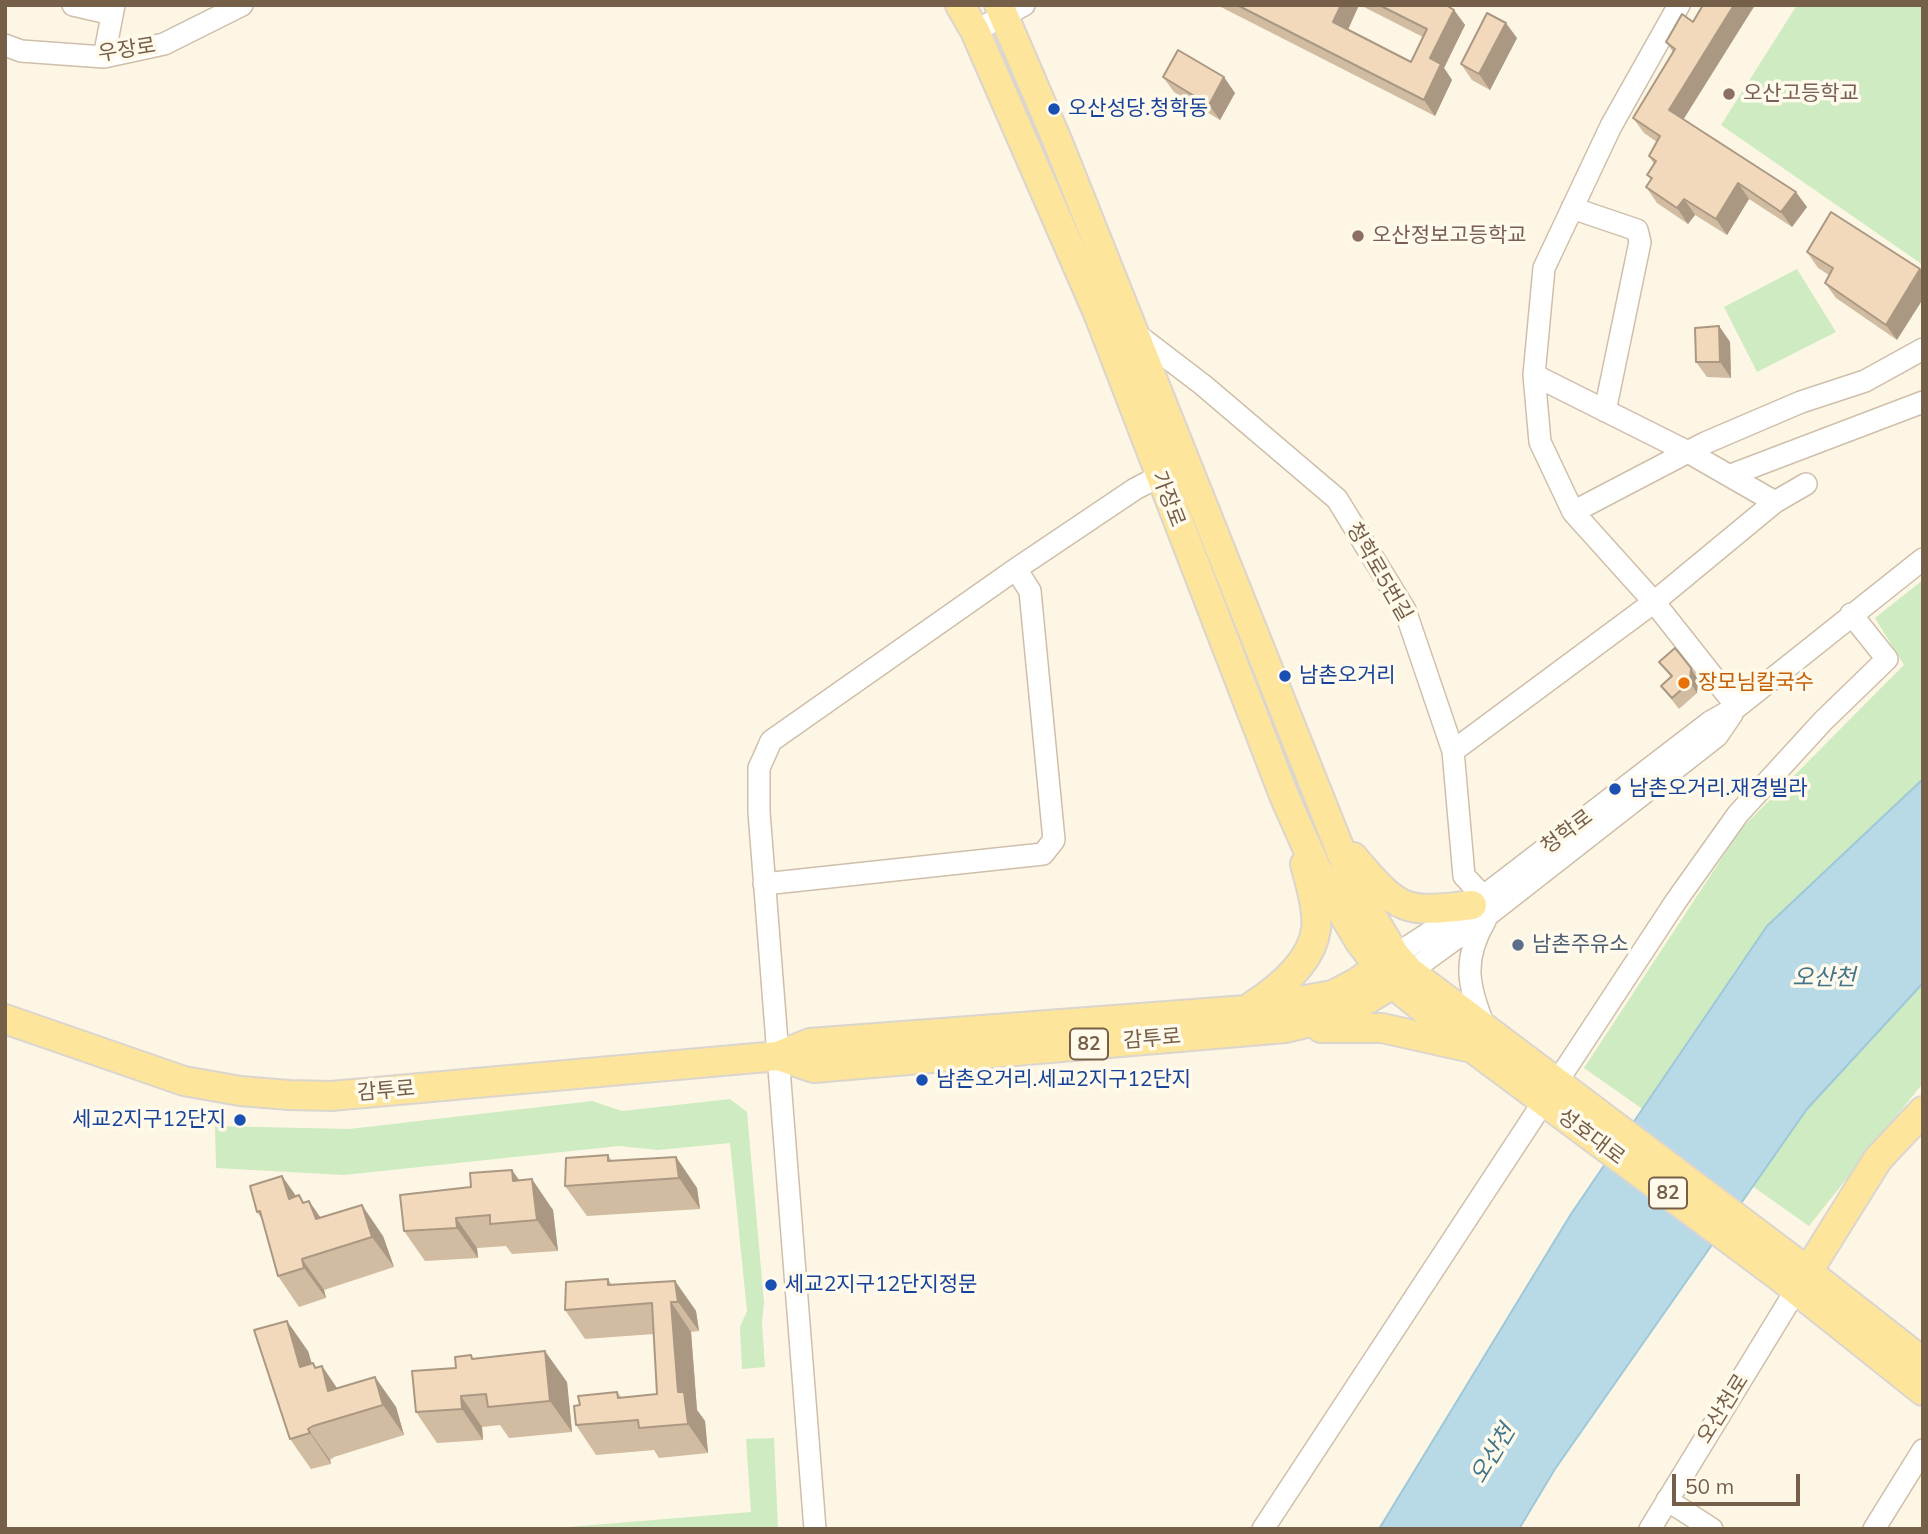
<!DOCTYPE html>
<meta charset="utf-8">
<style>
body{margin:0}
#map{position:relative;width:1928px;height:1534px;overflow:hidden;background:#fdf6e4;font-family:Mulish,sans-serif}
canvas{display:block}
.frame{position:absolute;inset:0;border:7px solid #765f49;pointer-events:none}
.scale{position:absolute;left:1672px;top:1474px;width:128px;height:32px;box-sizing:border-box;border:4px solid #765f49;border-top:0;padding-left:9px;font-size:21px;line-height:24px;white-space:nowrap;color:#765f49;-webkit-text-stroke:5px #fffaeb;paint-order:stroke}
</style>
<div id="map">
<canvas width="1928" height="1534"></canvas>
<div class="frame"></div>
<div class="scale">50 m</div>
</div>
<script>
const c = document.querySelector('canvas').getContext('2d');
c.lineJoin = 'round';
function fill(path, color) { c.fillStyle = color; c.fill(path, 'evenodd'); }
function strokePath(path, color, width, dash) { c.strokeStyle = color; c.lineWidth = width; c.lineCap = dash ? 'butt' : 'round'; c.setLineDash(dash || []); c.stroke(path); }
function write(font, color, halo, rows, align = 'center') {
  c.font = font + ' Mulish,"Noto Sans KR",sans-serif'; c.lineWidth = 7; c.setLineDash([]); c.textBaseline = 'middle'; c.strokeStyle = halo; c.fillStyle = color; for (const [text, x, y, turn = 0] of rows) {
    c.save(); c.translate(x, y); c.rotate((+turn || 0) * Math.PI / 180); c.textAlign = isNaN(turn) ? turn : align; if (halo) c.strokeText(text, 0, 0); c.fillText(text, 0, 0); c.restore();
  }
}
const green = new Path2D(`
 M1797,5H1923V265L1721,125Z
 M1797,269L1836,332L1757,372L1724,307Z
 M1923,580V1083L1809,1226L1584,1068L1741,829L1904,665L1875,618Z
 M730,1099L747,1112L764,1302L762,1323L765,1367L742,1369L740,1327L747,1311L730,1143L658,1150L619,1146L344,1175L216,1168L215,1126L349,1129L592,1101L622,1111Z
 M774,1438L778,1529H544L751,1512L746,1439Z`);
const water = new Path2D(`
 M1923,779V983L1807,1109L1555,1469L1519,1529H1379L1571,1214L1767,926Z`);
const minor = new Path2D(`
 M73,5L112,14
 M1679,5L1611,126L1544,268L1534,375L1540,442L1573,512L1654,602L1775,502L1806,484
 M975,31L1024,5
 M5,45L21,51L104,57L164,44L242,5
 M104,57L114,5
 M1572,208L1637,230L1640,242L1605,411
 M1135,333L1203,385L1337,499L1405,610L1453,751L1464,876L1483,896
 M1534,375L1688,452L1775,502
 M1731,475L1923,402
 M1573,512L1705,443L1801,402L1865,381L1923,349
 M1453,751L1654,602L1737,707
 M764,884L1043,854L1054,840L1030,591L1016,569
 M1395,955L1472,905L1710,722L1737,707L1923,559
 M1400,979L1488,915L1717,736L1732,714
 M1485,1028C1468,987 1462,960 1485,921
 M1557,1082L1676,901L1738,814L1823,721L1887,659L1851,614
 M1667,1500L1712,1529
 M815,1529L759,812V768L771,741L1016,569L1135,489L1160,476
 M1263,1529L1544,1101
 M1650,1529L1796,1290
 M1874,1529L1923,1450`);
const major = new Path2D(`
 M960,5L975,31L1098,313L1285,798L1317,870L1360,942L1393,984L1475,1050L1780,1277L1923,1391
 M999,5L1057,140L1355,887L1395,955L1410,972L1794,1261L1923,1362
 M1353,857C1399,910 1401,914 1472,905
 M1251,1007C1277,990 1312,962 1316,929C1318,909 1310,883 1305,864
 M5,1019L184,1081L240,1091L289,1095L331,1096L778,1056L810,1043L1246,1010L1333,995L1356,983L1393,957
 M1321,1028H1382L1467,1047
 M778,1056L814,1068L1286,1028L1341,1015L1393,984
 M1798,1287L1878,1159L1923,1111`);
const wall = new Path2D(`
 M1217,5H1359L1348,30L1411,62L1423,37L1360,5H1446L1454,10L1465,25L1444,68L1452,80L1435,116Z
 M1755,5L1683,119L1807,207L1792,227L1749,199L1727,235L1695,215L1688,224L1657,203L1646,187L1651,180L1647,175L1654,164L1649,156L1657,142L1644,133L1633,118L1673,52L1666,42L1693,22Z
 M1517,38L1490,90L1472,80L1461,64Z
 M1163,77L1235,93L1220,120L1174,92Z
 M1831,212L1897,340L1836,298L1825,283L1829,275L1818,268L1807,252Z
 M1719,326L1730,342L1731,378L1707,377L1696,362Z
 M1659,662L1698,679L1697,693L1679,709L1661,686L1671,677Z
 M608,1155L612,1161L676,1157L697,1188L700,1209L587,1216L565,1186Z
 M512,1170L520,1181L553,1210L558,1251L512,1254L506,1246L477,1248L478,1258L425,1261L404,1231L471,1187Z
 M282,1176L296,1196L299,1195L304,1203L321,1218L383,1236L394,1267L324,1290L326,1298L299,1307L278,1276L263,1221L257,1212Z
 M608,1279L612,1285L675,1281L696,1311L699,1331L691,1332L697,1410L705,1421L708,1453L659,1458L654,1450L596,1455L576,1425L580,1405L617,1392L622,1398L657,1394L654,1334L585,1339L565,1310Z
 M308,1351L312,1364L316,1368L322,1366L337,1388L375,1377L396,1407L404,1435L334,1457L330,1460L331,1464L311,1469L290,1439Z
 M471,1355L473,1358L567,1382L572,1432L509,1438L500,1425L482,1427L483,1440L437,1443L416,1412L456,1368Z`);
const shadedWall = new Path2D(`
 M1341,5H1359L1344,38L1333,22Z
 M1734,5H1755L1680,125L1669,110Z
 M1454,10L1465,25L1444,68L1452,80L1435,116L1424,100L1430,58Z
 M1506,23L1517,38L1490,90L1479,74Z
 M1224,77L1235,93L1220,120L1209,105Z
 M1738,183L1749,199L1727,235L1716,219Z
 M1796,192L1807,207L1792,227L1781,212Z
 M1684,199L1695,215L1688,224L1677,208Z
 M1920,269L1923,273V299L1897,340L1886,325Z
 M1719,326L1730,342L1731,378L1720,362Z
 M1691,668L1698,679L1697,693L1690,682Z
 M676,1157L697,1188L700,1209L679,1178Z
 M512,1170L533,1201L513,1181Z
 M282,1176L303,1206L289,1199Z
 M532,1179L553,1210L558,1251L537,1220Z
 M309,1201L330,1231L338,1250L316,1219Z
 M362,1205L383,1236L394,1267L372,1237Z
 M456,1218L477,1248L478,1258L457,1228Z
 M302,1259L324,1290L326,1298L304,1268Z
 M675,1281L696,1311L699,1331L678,1302Z
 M671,1302L691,1332L697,1410L705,1421L708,1453L688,1424L678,1392Z
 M287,1321L308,1351L322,1398L300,1367Z
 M545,1351L567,1382L572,1432L550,1401Z
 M313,1363L326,1381L322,1366L343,1397L328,1391Z
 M375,1377L396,1407L404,1435L383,1405Z
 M461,1396L482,1427L483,1440L462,1409Z
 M308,1429L330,1460L331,1464L310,1433Z`);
const building = new Path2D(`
 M1237,5H1341L1333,22L1411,62L1427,29L1379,5H1446L1454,10L1430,58L1441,64L1424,100Z
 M1703,5H1734L1669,110L1796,192L1781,212L1738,183L1716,219L1684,199L1677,208L1646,187L1652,178L1647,175L1656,161L1649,156L1660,136L1633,118L1675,49L1666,42L1682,14L1693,22Z
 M1487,13L1506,23L1479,74L1461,64Z
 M1178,50L1224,77L1209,105L1163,77Z
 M1831,212L1920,269L1886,325L1825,283L1833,268L1807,252Z
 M1719,326L1720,362H1696L1695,328Z
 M1675,648L1691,668L1690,682L1672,698L1661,686L1672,676L1659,662Z
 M608,1155V1161L676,1157L679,1178L565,1186L566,1158Z
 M512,1170L513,1181L532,1179L537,1220L490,1224V1215L456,1218L457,1228L404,1231L400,1195L471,1187L470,1173Z
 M282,1176L289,1199L299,1195L303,1203L309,1201L316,1219L362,1205L372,1237L302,1259L304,1268L278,1276L260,1211L257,1212L250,1186Z
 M608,1279V1285L675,1281L678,1302H671L678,1392H684L688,1424L639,1428L638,1420L576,1425L574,1406L580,1405L578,1396L617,1392L618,1398L657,1394L652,1303L565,1310L566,1282Z
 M287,1321L300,1367L313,1363L315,1368L322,1366L328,1391L375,1377L383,1405L313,1426L308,1429L310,1433L290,1439L254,1330Z
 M545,1351L550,1401L488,1407L486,1394L461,1396L462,1409L416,1412L412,1371L456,1368L455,1357L471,1355L472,1359Z`);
const markers = [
 [1729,94,7,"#8d6e63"],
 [1054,109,7,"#1a4fb4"],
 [1358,236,7,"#8d6e63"],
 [1285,676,7,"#1a4fb4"],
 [1684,683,7,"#e8710a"],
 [1615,789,7,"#1a4fb4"],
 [1518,945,7,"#5c6f8a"],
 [922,1080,7,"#1a4fb4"],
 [240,1120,7,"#1a4fb4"],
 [771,1285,7,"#1a4fb4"]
];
const shields = [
 [1089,1044,38],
 [1668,1193,38]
];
const shieldNames = [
 ["82",1089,1044],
 ["82",1668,1193]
];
const streetNames = [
 ["우장로",127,50,-9],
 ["가장로",1168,499,69],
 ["청학로5번길",1379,572,60],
 ["청학로",1567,832,-37],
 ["감투로",1152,1039,-5],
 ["감투로",386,1091,-5],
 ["성호대로",1591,1137,37],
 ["오산천로",1723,1409,-58]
];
const educationNames = [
 ["오산고등학교",1743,94],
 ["오산정보고등학교",1372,236]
];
const transitNames = [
 ["오산성당.청학동",1068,109],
 ["남촌오거리",1299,676],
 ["남촌오거리.재경빌라",1629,789],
 ["남촌오거리.세교2지구12단지",936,1080],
 ["세교2지구12단지",226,1120,"right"],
 ["세교2지구12단지정문",785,1285]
];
const foodNames = [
 ["장모님칼국수",1698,683]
];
const serviceNames = [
 ["남촌주유소",1532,945]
];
const waterNames = [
 ["오산천",1824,978],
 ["오산천",1493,1454,-59]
];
fill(green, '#ceebc2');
fill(water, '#b8dae7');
strokePath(water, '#9ec8d9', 2);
strokePath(minor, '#cfbfaa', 24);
strokePath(major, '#dbd5d0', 32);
strokePath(minor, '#fff', 21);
strokePath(major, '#fde59b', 28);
fill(wall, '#d1bba1');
fill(shadedWall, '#aa9883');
fill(building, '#f3d9bb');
strokePath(building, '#aa9883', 2);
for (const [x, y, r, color] of markers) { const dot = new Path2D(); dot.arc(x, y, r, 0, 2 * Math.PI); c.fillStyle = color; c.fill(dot); strokePath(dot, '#fffaeb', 2.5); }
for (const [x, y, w] of shields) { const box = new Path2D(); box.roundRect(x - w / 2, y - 15.5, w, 31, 5); c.fillStyle = '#fffaeb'; c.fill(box); strokePath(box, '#765f49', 2); }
write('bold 19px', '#765f49', null, shieldNames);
write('21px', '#765f49', '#fffaeb', streetNames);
write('21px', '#785e54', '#fffaeb', educationNames, 'left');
write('21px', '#164399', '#fffaeb', transitNames, 'left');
write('21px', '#c56008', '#fffaeb', foodNames, 'left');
write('21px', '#4e5e75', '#fffaeb', serviceNames, 'left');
write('italic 23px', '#41758b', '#fffaeb', waterNames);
</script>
